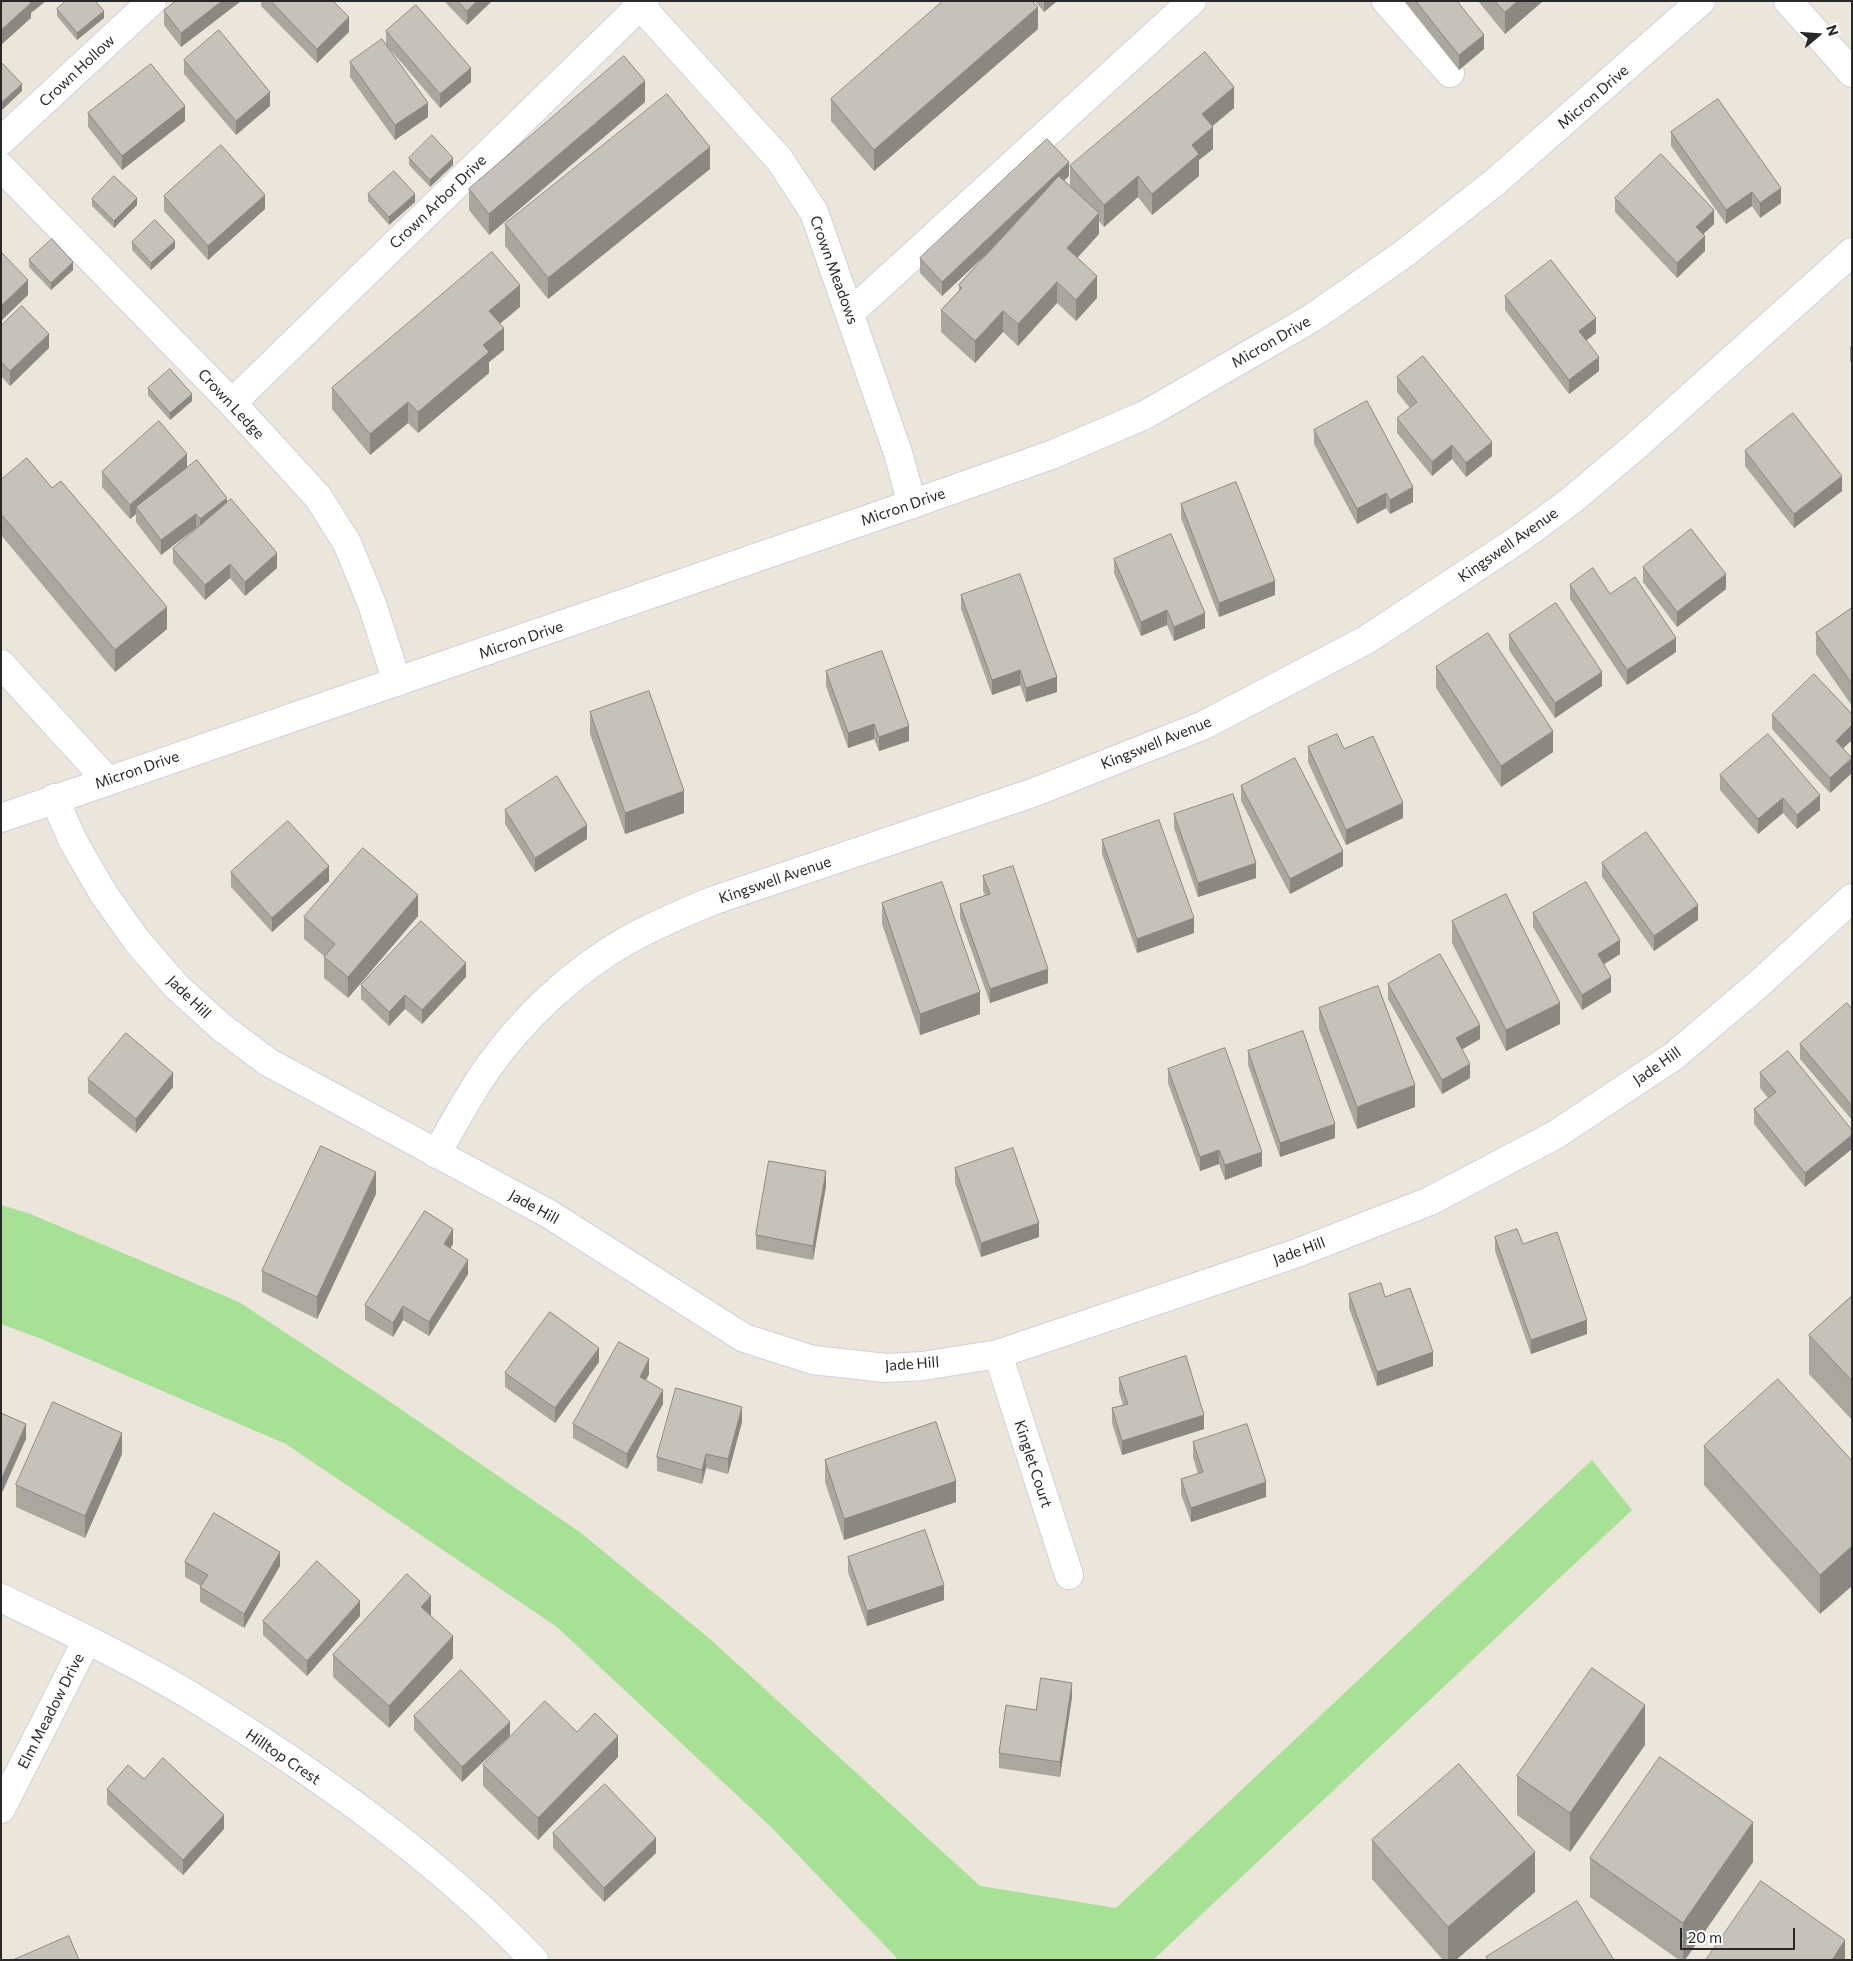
<!DOCTYPE html>
<style>
body{margin:0}
#map{position:relative;width:1853px;height:1961px;overflow:hidden;background:#ebe5da;font-family:Commissioner,sans-serif}
canvas{display:block}
.frame{position:absolute;inset:0;border:2px solid #282828;pointer-events:none}
.north{position:absolute;left:1793px;top:10px;width:50px;height:50px;-webkit-text-stroke:4px #fff;paint-order:stroke;rotate:72deg;font-size:14px;font-weight:700;line-height:20px;text-align:center;color:#282828}
.north::after{content:'';display:block;margin:auto;width:18px;height:22px;background:#282828;clip-path:polygon(50% 0,100% 100%,50% 72%,0 100%)}
.scale{position:absolute;left:1680px;top:1928px;width:115px;height:22px;box-sizing:border-box;border:2px solid #282828;border-top:0;padding-left:6px;font-size:15px;line-height:18px;white-space:nowrap;color:#282828;-webkit-text-stroke:4px #fff;paint-order:stroke}
</style>
<div id="map">
<canvas width="1853" height="1961"></canvas>
<div class="frame"></div>
<div class="north">N</div>
<div class="scale">20 m</div>
</div>
<script>
const c = document.querySelector('canvas').getContext('2d');
c.lineJoin = 'round';
function fill(path, color) { c.fillStyle = color; c.fill(path, 'evenodd'); }
function strokePath(path, color, width, dash) { c.strokeStyle = color; c.lineWidth = width; c.lineCap = dash ? 'butt' : 'round'; c.setLineDash(dash || []); c.stroke(path); }
function write(font, color, halo, rows, align = 'center') {
  c.font = font + ' Commissioner,sans-serif'; c.lineWidth = 4; c.setLineDash([]); c.textBaseline = 'middle'; c.strokeStyle = halo; c.fillStyle = color; for (const [text, x, y, turn = 0] of rows) {
    c.save(); c.translate(x, y); c.rotate((+turn || 0) * Math.PI / 180); c.textAlign = isNaN(turn) ? turn : align; if (halo) c.strokeText(text, 0, 0); c.fillText(text, 0, 0); c.restore();
  }
}
const green = new Path2D(`
 M1,1205L28,1213L239,1302L386,1399L581,1533L710,1639L980,1886L1116,1908L1592,1460L1632,1510L1153,1960H897L896,1957L771,1827L557,1627L286,1444L39,1338L1,1324Z`);
const minor = new Path2D(`
 M636,1L779,159L814,212L898,453L912,504
 M1386,1L1450,73
 M1788,1L1852,73
 M1,141L152,1
 M1,167L232,403L318,497L347,543L372,604L397,682
 M850,313L1192,1
 M232,403L645,1
 M1,664L107,780
 M54,798L73,841L103,893L137,941L176,986L220,1026L268,1062L549,1214L744,1338L813,1360L886,1368L923,1366L998,1354L1297,1253L1430,1201L1555,1135L1674,1056L1761,982L1852,898
 M436,1154C453,1126 468,1096 487,1069C523,1018 572,972 626,941C654,925 683,913 712,901L1035,792L1204,725L1366,640L1519,539L1572,500L1637,445L1852,252
 M998,1354L1069,1575
 M1,1598C66,1629 131,1660 193,1697C314,1772 435,1856 534,1960
 M1,1809L87,1640`);
const tertiary = new Path2D(`
 M1,818L912,504L1051,455L1145,415L1312,318L1405,253L1495,182L1701,1`);
const wall = new Path2D(`
 M241,1L181,47L164,25V11Z
 M261,1H333L349,32L317,63L261,6Z
 M444,1H492L467,25Z
 M1035,1H1057L1044,12Z
 M1404,1H1457L1484,49L1459,70Z
 M1478,1H1543L1505,34Z
 M57,9L104,18L77,40L57,16Z
 M1038,29L874,171L831,121V99Z
 M386,31L471,82L440,108L390,49L428,117L395,140L350,77V62L386,45Z
 M184,60L270,106L236,135L184,74Z
 M645,102L489,235L469,210V189Z
 M1234,108L1212,126L1213,149L1199,160V176L1152,215L1138,197L1104,227L1099,221V234L1077,258L1097,298L1076,321L1057,303L1018,346L1003,332L975,363L941,332V310L959,291V285L992,249L942,296L920,273V258L1069,176L1064,180L1070,186V166Z
 M88,113L185,121L122,170L88,127Z
 M1671,132L1781,203L1760,218L1752,206L1726,224L1671,146Z
 M409,158L453,165L430,187L409,165Z
 M710,169L548,299L505,246V224Z
 M368,194L415,202L389,225L368,201Z
 M164,196L265,209L208,260L164,211Z
 M1615,198L1714,224L1703,234L1705,251L1677,278L1615,212Z
 M92,199L137,205L114,228L92,206Z
 M132,242L175,248L151,270L132,250Z
 M29,260L73,270L51,290L29,267Z
 M1505,296L1596,333L1586,340L1599,371L1569,394L1505,310Z
 M520,307L500,324L504,350L489,362V373L418,433L408,423L370,455L332,409V388Z
 M1,326L49,348L10,386L1,376Z
 M1852,345V363L1850,361V347Z
 M1397,377L1492,456L1466,477L1452,459L1432,476L1397,433V418L1410,408L1397,392Z
 M148,388L192,401L170,420L148,395Z
 M1314,430L1413,502L1390,514L1386,508L1357,524L1314,444Z
 M1745,451L1842,491L1794,528L1745,466Z
 M187,468L227,502L277,568L245,596L230,578L205,600L173,563V549L196,529V528L161,555L136,522V514L130,519L102,487V472Z
 M1,480L167,629L115,672L1,535Z
 M1181,504L1275,595L1219,617L1181,518Z
 M1114,559L1205,628L1174,641L1167,625L1141,636L1114,573Z
 M1643,567L1726,589L1677,627L1643,582Z
 M1570,585L1610,594L1676,652L1627,685L1570,599Z
 M961,595L1057,692L1026,702L1020,685L992,695L961,609Z
 M1852,608V706L1816,654V633Z
 M1509,635L1602,686L1555,718L1509,650Z
 M1436,667L1553,752L1501,787L1436,688Z
 M826,671L909,741L879,751L874,739L848,748L826,686Z
 M590,712L684,813L625,834L590,734Z
 M1772,715L1852,740L1843,748L1852,773L1830,793L1772,729Z
 M1308,747L1403,818L1346,845L1308,762Z
 M1720,775L1820,810L1797,829L1783,813L1758,834L1720,790Z
 M1241,786L1343,866L1290,894L1241,801Z
 M505,810L587,839L535,872L505,824Z
 M1174,814L1256,878L1198,897L1174,828Z
 M1102,840L1194,933L1137,953L1102,854Z
 M1602,863L1698,920L1654,951L1602,877Z
 M231,872L329,881L272,932L231,887Z
 M983,876L1048,983L990,1003L960,918V904L985,895L983,891Z
 M882,903L980,1014L920,1035L882,924Z
 M1533,913L1620,954L1604,964L1611,992L1582,1010L1533,927Z
 M418,916L348,998L324,978V956L304,939V917Z
 M1452,921L1560,1024L1506,1051L1452,943Z
 M466,977L422,1024L405,1009L389,1026L361,999V985Z
 M1388,984L1480,1039L1462,1049L1470,1078L1442,1094L1388,999Z
 M1319,1008L1415,1107L1357,1129L1319,1029Z
 M1852,1009V1120L1800,1059V1044Z
 M1248,1051L1335,1138L1280,1157L1248,1065Z
 M1168,1069L1262,1166L1225,1180L1219,1164L1200,1171L1168,1083Z
 M1760,1073L1852,1130L1805,1187L1754,1124V1109L1768,1098L1760,1088Z
 M88,1079L173,1087L136,1133L88,1093Z
 M955,1168L1039,1237L981,1257L955,1183Z
 M826,1186L813,1260L756,1249V1235Z
 M376,1194L317,1319L262,1292V1271Z
 M1495,1237L1523,1244L1587,1334L1531,1354L1495,1251Z
 M453,1244L450,1248L468,1274L429,1336L403,1320L393,1337L365,1320V1305Z
 M1349,1294L1385,1297L1433,1366L1377,1386L1349,1308Z
 M1852,1296V1420L1809,1374V1335Z
 M599,1362L555,1423L505,1387V1373Z
 M649,1374L646,1380L663,1404L627,1469L573,1438V1424Z
 M1119,1378L1204,1429L1122,1455L1112,1423V1408L1123,1405L1119,1392Z
 M742,1422L728,1474L706,1468L702,1484L657,1471V1457Z
 M1193,1442L1266,1497L1191,1522L1181,1494V1479L1198,1474L1193,1457Z
 M1704,1446L1852,1461L1820,1614L1704,1485Z
 M122,1454L85,1538L16,1507V1485Z
 M825,1460L956,1502L844,1540L825,1482Z
 M848,1557L944,1600L867,1626L848,1572Z
 M185,1562L280,1566L244,1628L200,1602V1587L201,1586L185,1577Z
 M360,1616L307,1676L263,1635V1621Z
 M431,1617L453,1658L389,1728L333,1677V1655Z
 M1072,1697L1060,1777L999,1768V1753L1036,1710Z
 M414,1716L510,1736L462,1782L414,1730Z
 M577,1732L618,1757L538,1840L483,1786V1765Z
 M1645,1745L1570,1852L1517,1815V1776Z
 M107,1789L224,1829L183,1875L107,1804Z
 M553,1833L656,1853L604,1902L553,1848Z
 M1372,1840L1535,1892L1456,1960H1443L1372,1879Z
 M1590,1858L1753,1862L1685,1960H1679L1590,1897Z`);
const shadedWall = new Path2D(`
 M30,1H46L31,13V18L1,45V30L30,4Z
 M222,1H241L181,47V33Z
 M477,1H492L467,25V11Z
 M1044,1H1057L1044,12Z
 M1518,1H1543L1505,34V12Z
 M1038,7V29L874,171V150Z
 M104,11V18L77,40V33Z
 M349,17V32L317,63V49Z
 M1484,35V49L1459,70V55Z
 M471,68V82L440,108V94Z
 M645,81V102L489,235V214Z
 M22,84V91L1,111V103Z
 M1234,87V108L1202,135V114Z
 M270,92V106L236,135V121Z
 M428,103V117L395,140V125Z
 M185,106V121L122,170V156Z
 M1213,127V149L1199,160V176L1152,215V194L1192,145Z
 M710,147V169L548,299V278Z
 M453,158V165L430,187V180Z
 M1069,162V176L942,296V282Z
 M1138,176V197L1104,227V205Z
 M1781,188V203L1760,218V203Z
 M1752,192V206L1726,224V210Z
 M415,194V202L389,225V217Z
 M265,195V209L208,260V246Z
 M137,198V205L114,228V221Z
 M1714,210V224L1696,241V227Z
 M1099,213V234L1067,269V248Z
 M1705,236V251L1677,278V263Z
 M175,241V248L151,270V263Z
 M73,262V270L51,290V283Z
 M1097,276V298L1076,321V300Z
 M28,280V295L1,321V306Z
 M1057,282V303L1018,346V324Z
 M520,285V307L489,332V311Z
 M1003,311V332L975,363V341Z
 M1596,318V333L1579,346V331Z
 M504,328V350L489,362V373L418,433V412L483,345Z
 M49,334V348L10,386V371Z
 M1599,357V371L1569,394V380Z
 M192,394V401L170,420V413Z
 M408,402V423L370,455V434Z
 M1492,442V456L1466,477V463Z
 M1452,445V459L1432,476V462Z
 M187,454V469L136,507V514L130,519V505Z
 M1842,476V491L1794,528V514Z
 M1413,487V502L1390,514V500Z
 M1386,493V508L1357,524V509Z
 M227,498V513L200,534V519Z
 M196,514V528L161,555V540Z
 M277,553V568L245,596V582Z
 M230,564V578L205,600V585Z
 M1726,574V589L1677,627V612Z
 M1275,581V595L1219,617V603Z
 M167,607V629L115,672V650Z
 M1167,610V625L1141,636V622Z
 M1205,613V628L1174,641V627Z
 M1676,638V652L1627,685V670Z
 M1020,670V685L992,695V680Z
 M1602,672V686L1555,718V703Z
 M1057,677V692L1026,702V688Z
 M874,724V739L848,748V733Z
 M1852,725V740L1836,755V741Z
 M909,726V741L879,751V737Z
 M1553,731V752L1501,787V766Z
 M1852,758V773L1830,793V778Z
 M684,791V813L625,834V813Z
 M1820,795V810L1797,829V815Z
 M1783,798V813L1758,834V819Z
 M1403,803V818L1346,845V830Z
 M587,825V839L535,872V858Z
 M1343,851V866L1290,894V879Z
 M1256,863V878L1198,897V883Z
 M329,866V881L272,932V918Z
 M418,895V916L348,998V977Z
 M1698,905V920L1654,951V936Z
 M1194,918V933L1137,953V939Z
 M1620,940V954L1598,968V954Z
 M466,963V977L422,1024V1010Z
 M1048,969V983L990,1003V989Z
 M1611,977V992L1582,1010V995Z
 M980,992V1014L920,1035V1014Z
 M405,995V1009L389,1026V1012Z
 M1560,1003V1024L1506,1051V1030Z
 M1480,1025V1039L1456,1053V1038Z
 M1470,1064V1078L1442,1094V1080Z
 M173,1073V1087L136,1133V1119Z
 M1415,1085V1107L1357,1129V1107Z
 M1335,1124V1138L1280,1157V1143Z
 M1852,1135V1149L1805,1187V1173Z
 M1219,1150V1164L1200,1171V1157Z
 M1262,1152V1166L1225,1180V1165Z
 M826,1171V1186L813,1260V1246Z
 M376,1172V1194L317,1319V1297Z
 M1039,1223V1237L981,1257V1243Z
 M453,1229V1244L444,1259V1244Z
 M468,1260V1274L429,1336V1322Z
 M403,1306V1320L393,1337V1323Z
 M1587,1320V1334L1531,1354V1340Z
 M599,1348V1362L555,1423V1408Z
 M1433,1352V1366L1377,1386V1372Z
 M649,1359V1374L640,1391V1377Z
 M663,1390V1404L627,1469V1454Z
 M742,1407V1422L728,1474V1459Z
 M1204,1415V1429L1122,1455V1441Z
 M26,1424V1439L1,1495V1480Z
 M122,1433V1454L85,1538V1516Z
 M706,1454V1468L702,1484V1470Z
 M956,1481V1502L844,1540V1519Z
 M1266,1482V1497L1191,1522V1508Z
 M1852,1546V1586L1820,1614V1575Z
 M280,1552V1566L244,1628V1614Z
 M944,1585V1600L867,1626V1611Z
 M431,1596V1617L421,1607Z
 M360,1601V1616L307,1676V1661Z
 M453,1636V1658L389,1728V1706Z
 M1072,1683V1697L1060,1777V1762Z
 M1645,1705V1745L1570,1852V1813Z
 M510,1722V1736L462,1782V1767Z
 M618,1736V1757L538,1840V1818Z
 M224,1815V1829L183,1875V1860Z
 M1753,1822V1862L1685,1960H1683V1923Z
 M656,1838V1853L604,1902V1888Z
 M1535,1852V1892L1456,1960H1448V1927Z
 M1845,1940V1960H1832Z`);
const building = new Path2D(`
 M1,1H29L31,3L1,30Z
 M66,1H95L104,11L77,33L57,9Z
 M176,1H222L181,33L164,11Z
 M271,1H333L349,17L317,49Z
 M458,1H477L467,11Z
 M943,1H1032L1038,7L874,150L831,99Z
 M1416,1H1457L1484,35L1459,55Z
 M1495,1H1518L1505,12Z
 M416,5L471,68L440,94L386,31Z
 M219,30L270,92L236,121L184,60Z
 M382,39L428,103L395,125L350,62Z
 M1205,52L1234,87L1202,114L1213,127L1192,145L1199,154L1152,194L1138,176L1104,205L1070,166Z
 M624,56L645,81L489,214L469,189Z
 M1,62L22,84L1,103Z
 M151,64L185,106L122,156L88,113Z
 M667,94L710,147L548,278L505,224Z
 M1718,99L1781,188L1760,203L1752,192L1726,210L1671,132Z
 M432,135L453,158L430,180L409,158Z
 M1047,139L1069,162L942,282L920,258Z
 M221,145L265,195L208,246L164,196Z
 M1661,154L1714,210L1696,227L1705,236L1677,263L1615,198Z
 M394,171L415,194L389,217L368,194Z
 M114,176L137,198L114,221L92,199Z
 M1059,176L1099,213L1067,248L1097,276L1076,300L1057,282L1018,324L1003,311L975,341L941,310L962,288L959,285Z
 M155,220L175,241L151,263L132,242Z
 M52,239L73,262L51,283L29,260Z
 M1,252L28,280L1,306Z
 M492,252L520,285L489,311L504,328L483,345L489,352L418,412L408,402L370,434L332,388Z
 M1551,260L1596,318L1579,331L1599,357L1569,380L1505,296Z
 M22,306L49,334L10,371L1,362V326Z
 M1423,356L1492,442L1466,463L1452,445L1432,462L1397,418L1417,402L1397,377Z
 M170,369L192,394L170,413L148,388Z
 M1367,401L1413,487L1390,500L1386,493L1357,509L1314,430Z
 M1793,413L1842,476L1794,514L1745,451Z
 M159,421L187,454L130,505L102,472Z
 M27,458L52,488L61,481L167,607L115,650L1,514V480Z
 M197,460L227,498L200,519L196,514L161,540L136,507Z
 M1236,482L1275,581L1219,603L1181,504Z
 M231,499L277,553L245,582L230,564L205,585L173,549Z
 M1691,529L1726,574L1677,612L1643,567Z
 M1171,534L1205,613L1174,627L1167,610L1141,622L1114,559Z
 M1593,568L1610,594L1635,577L1676,638L1627,670L1570,585Z
 M1020,574L1057,677L1026,688L1020,670L992,680L961,595Z
 M1556,603L1602,672L1555,703L1509,635Z
 M1852,608V684L1816,633Z
 M1488,633L1553,731L1501,766L1436,667Z
 M882,651L909,726L879,737L874,724L848,733L826,671Z
 M1814,674L1852,714V725L1836,741L1852,758L1830,778L1772,715Z
 M649,691L684,791L625,813L590,712Z
 M1337,734L1344,749L1373,736L1403,803L1346,830L1308,747Z
 M1768,734L1820,795L1797,815L1783,798L1758,819L1720,775Z
 M1295,758L1343,851L1290,879L1241,786Z
 M557,776L587,825L535,858L505,810Z
 M1233,794L1256,863L1198,883L1174,814Z
 M1159,820L1194,918L1137,939L1102,840Z
 M288,821L329,866L272,918L231,872Z
 M1646,832L1698,905L1654,936L1602,863Z
 M363,848L418,895L348,977L324,957L335,944L304,917Z
 M1013,866L1048,969L990,989L960,904L990,894L983,876Z
 M942,882L980,992L920,1014L882,903Z
 M1586,882L1620,940L1598,954L1611,977L1582,995L1533,913Z
 M1506,894L1560,1003L1506,1030L1452,921Z
 M421,921L466,963L422,1010L405,995L389,1012L361,985Z
 M1440,954L1480,1025L1456,1038L1470,1064L1442,1080L1388,984Z
 M1378,986L1415,1085L1357,1107L1319,1008Z
 M1847,1003L1852,1009V1106L1800,1044Z
 M1303,1031L1335,1124L1280,1143L1248,1051Z
 M126,1033L173,1073L136,1119L88,1079Z
 M1225,1048L1262,1152L1225,1165L1219,1150L1200,1157L1168,1069Z
 M1788,1051L1852,1130V1135L1805,1173L1754,1109L1776,1092L1760,1073Z
 M321,1146L376,1172L317,1297L262,1271Z
 M1013,1148L1039,1223L981,1243L955,1168Z
 M769,1161L826,1171L813,1246L756,1235Z
 M425,1211L453,1229L444,1244L468,1260L429,1322L403,1306L393,1323L365,1305Z
 M1517,1229L1523,1244L1557,1232L1587,1320L1531,1340L1495,1237Z
 M1381,1283L1385,1297L1410,1288L1433,1352L1377,1372L1349,1294Z
 M1852,1296V1381L1809,1335Z
 M550,1312L599,1348L555,1408L505,1373Z
 M619,1342L649,1359L640,1377L663,1390L627,1454L573,1424Z
 M1186,1356L1204,1415L1122,1441L1112,1408L1128,1404L1119,1378Z
 M1778,1379L1852,1461V1546L1820,1575L1704,1446Z
 M676,1388L742,1407L728,1459L706,1454L702,1470L657,1457Z
 M53,1402L122,1433L85,1516L16,1485Z
 M1,1413L26,1424L1,1480Z
 M936,1422L956,1481L844,1519L825,1460Z
 M1247,1424L1266,1482L1191,1508L1181,1479L1203,1472L1193,1442Z
 M214,1513L280,1552L244,1614L200,1587L208,1575L185,1562Z
 M925,1530L944,1585L867,1611L848,1557Z
 M317,1561L360,1601L307,1661L263,1621Z
 M407,1574L431,1596L421,1607L453,1636L389,1706L333,1655Z
 M1592,1668L1645,1705L1570,1813L1517,1776Z
 M461,1670L510,1722L462,1767L414,1716Z
 M1041,1678L1072,1683L1060,1762L999,1753L1006,1705L1036,1710Z
 M545,1701L577,1732L595,1713L618,1736L538,1818L483,1765Z
 M1660,1757L1753,1822L1683,1923L1590,1858Z
 M163,1758L224,1815L183,1860L107,1789L128,1765L144,1779Z
 M1459,1764L1535,1852L1448,1927L1372,1840Z
 M605,1784L656,1838L604,1888L553,1833Z
 M1761,1881L1845,1940L1832,1960H1706Z
 M1577,1901L1614,1960H1488L1486,1957Z
 M69,1936L79,1960H13Z`);
const streetNames = [
 ["Crown Hollow",77,71,-43],
 ["Micron Drive",1593,97,-41],
 ["Crown Arbor Drive",438,202,-44],
 ["Crown Meadows",834,270,70],
 ["Micron Drive",1271,342,-30],
 ["Crown Ledge",231,404,47],
 ["Micron Drive",903,507,-19],
 ["Kingswell Avenue",1508,545,-35],
 ["Micron Drive",521,640,-19],
 ["Kingswell Avenue",1156,743,-22],
 ["Micron Drive",137,770,-19],
 ["Kingswell Avenue",775,880,-19],
 ["Jade Hill",189,997,44],
 ["Jade Hill",1657,1066,-35],
 ["Jade Hill",534,1207,29],
 ["Jade Hill",1299,1251,-20],
 ["Jade Hill",912,1364,-4],
 ["Kinglet Court",1033,1464,72],
 ["Elm Meadow Drive",51,1711,-63],
 ["Hilltop Crest",283,1757,34]
];
fill(green, '#a7e196');
strokePath(minor, '#cfd0e1', 30);
strokePath(tertiary, '#cfd0e1', 30);
strokePath(minor, '#fff', 28);
strokePath(tertiary, '#fff', 28);
fill(wall, '#aaa79f');
fill(shadedWall, '#8b8882');
fill(building, '#c6c2b9');
strokePath(building, '#8b8882', 1);
write('15px', '#282828', '#fff', streetNames);
</script>
